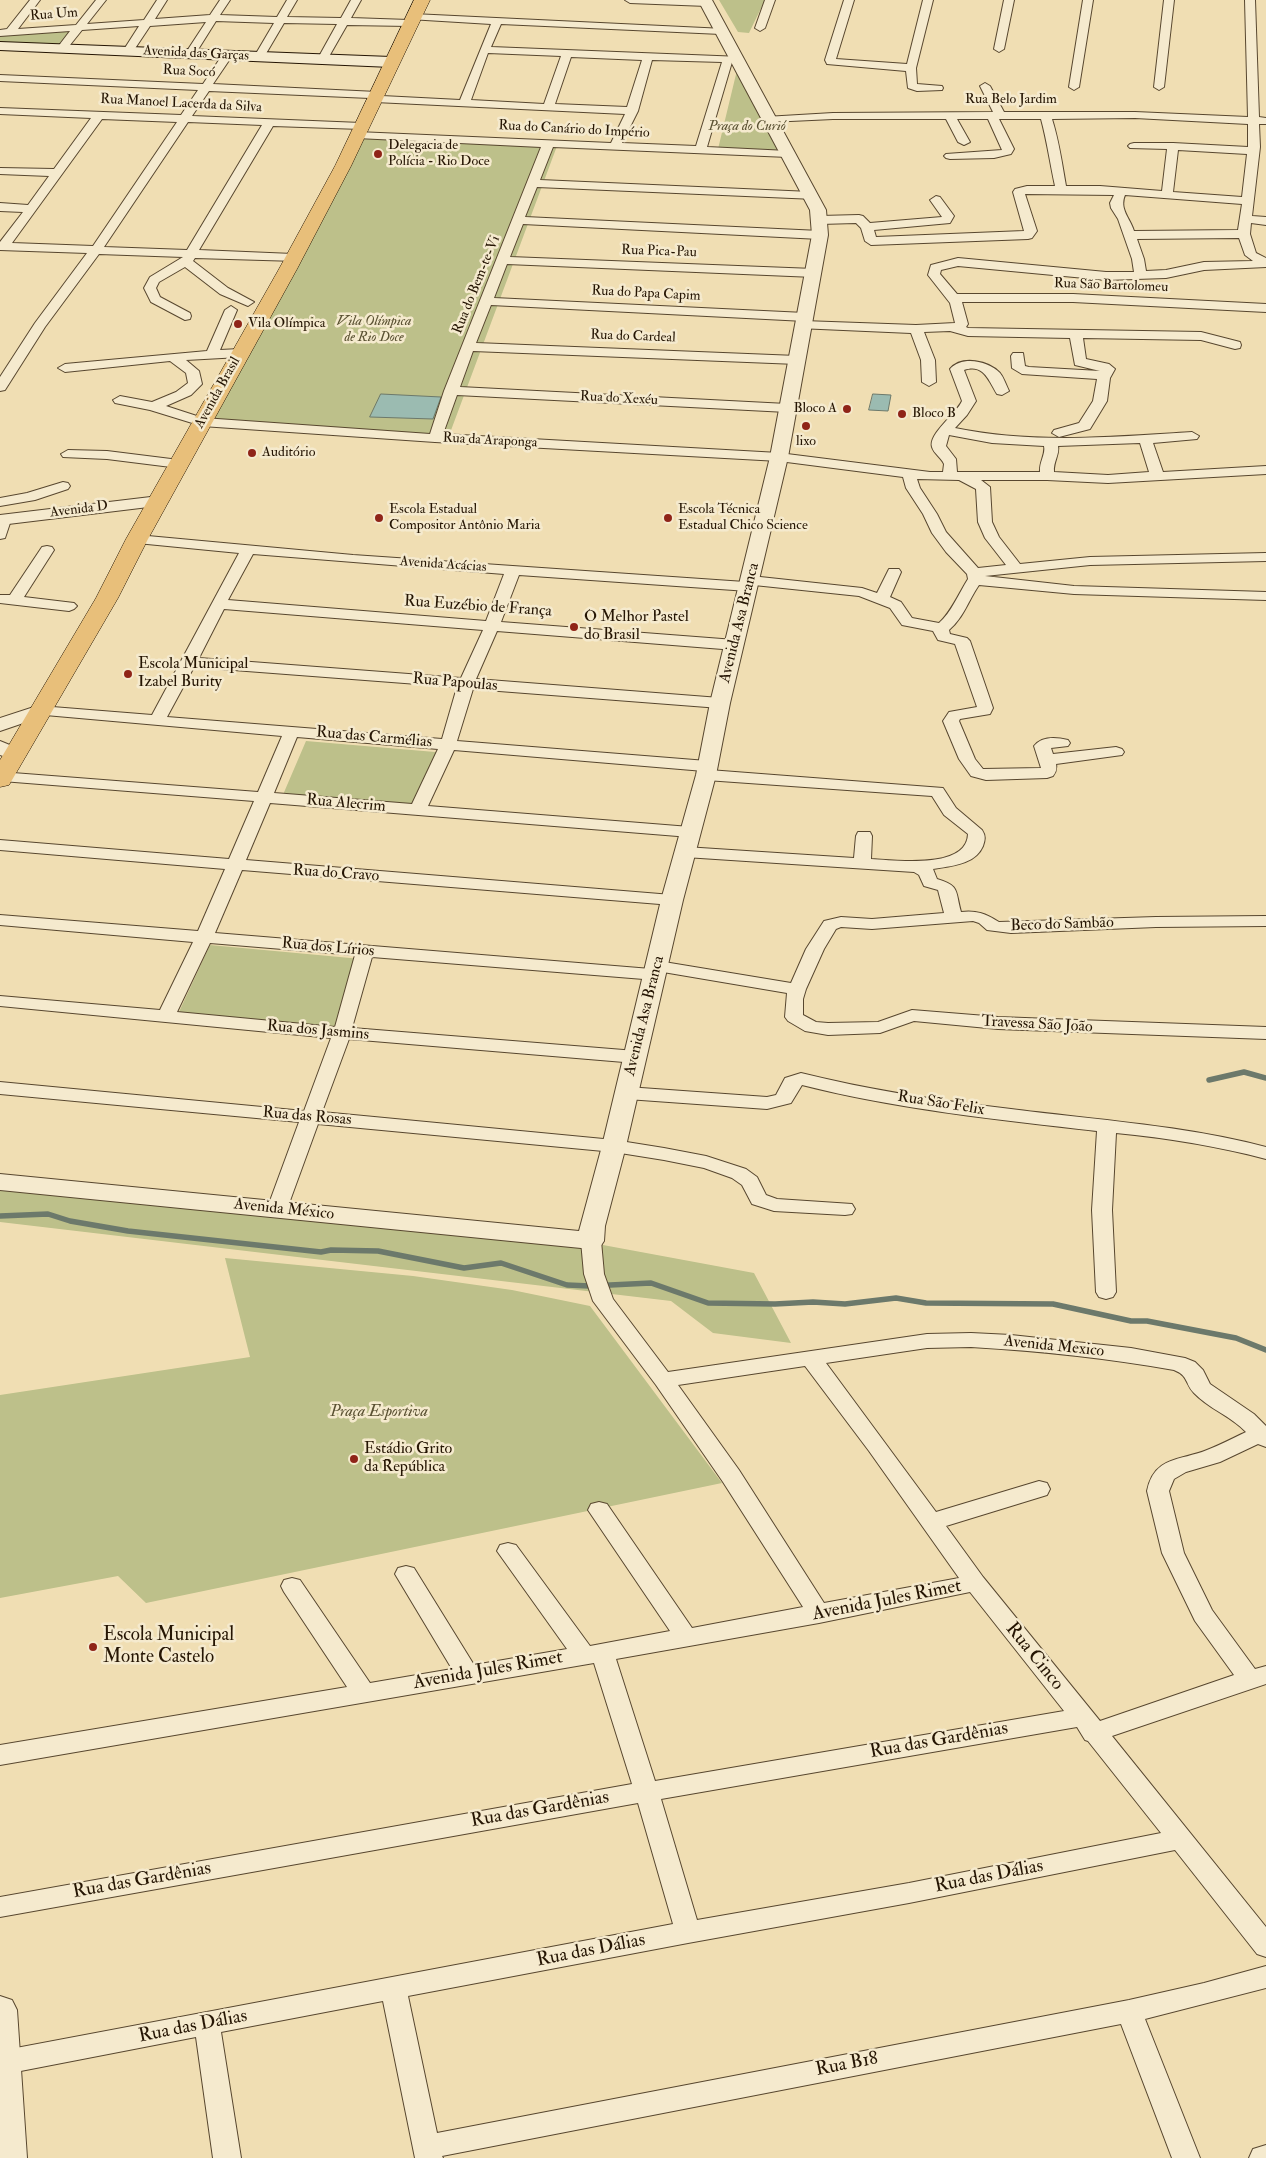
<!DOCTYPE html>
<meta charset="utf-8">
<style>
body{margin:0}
canvas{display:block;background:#f0deb3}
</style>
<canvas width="1266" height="2158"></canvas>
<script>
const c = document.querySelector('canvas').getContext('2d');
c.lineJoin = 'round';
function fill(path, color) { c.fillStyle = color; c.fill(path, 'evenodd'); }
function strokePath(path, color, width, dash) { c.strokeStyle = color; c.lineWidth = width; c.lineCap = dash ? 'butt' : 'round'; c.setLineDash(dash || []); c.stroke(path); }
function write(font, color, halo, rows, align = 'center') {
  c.font = font + ' "IM FELL Double Pica",serif'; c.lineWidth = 5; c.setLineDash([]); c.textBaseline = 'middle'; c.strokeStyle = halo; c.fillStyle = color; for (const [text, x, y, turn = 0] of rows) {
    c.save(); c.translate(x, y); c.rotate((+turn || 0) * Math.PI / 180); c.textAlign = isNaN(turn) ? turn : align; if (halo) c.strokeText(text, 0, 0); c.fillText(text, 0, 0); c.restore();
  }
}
const green = new Path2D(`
 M719,0H765L749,33L738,32Z
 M73,29L59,45L0,43V34Z
 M738,66L788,152L718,149Z
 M357,136L557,146L447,441L205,426Z
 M306,741L447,753L427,810L282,797Z
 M210,945L372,960L346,1031L178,1014Z
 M0,1184L603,1245L754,1273L791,1343L713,1333L671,1301L0,1222Z
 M225,1258L413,1276L512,1290L590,1306L722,1483L146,1603L118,1576L0,1598V1395L250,1357Z`);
const water = new Path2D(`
 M381,394L441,397L433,419L370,417Z
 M873,394L891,395L888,411L869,410Z`);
const stream = new Path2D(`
 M1209,1080L1244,1072L1266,1078
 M0,1216L48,1214L70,1221L128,1231L321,1252L331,1250L378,1251L464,1268L501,1263L567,1285L590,1286L651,1283L708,1303L775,1304L813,1302L845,1304L896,1298L926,1303L1053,1304L1131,1321H1147L1236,1338L1266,1350`);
const minor = new Path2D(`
 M30,0H40L18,29L76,25L96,0H106L87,24L144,20L157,0H167L155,19L210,15L220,0H230L220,15L277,17L287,0H297L287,17L341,18L351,0H361L351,18L409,20L414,23L409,26L347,25L327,60L322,63L317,60L337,24L284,23L264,57L259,60L254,57L274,23L216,21L194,56L190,57L185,54L206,22L150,26L132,53L128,54L123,51L139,26L82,30L66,50L62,51L57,48L70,31L0,36V30L7,29Z
 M625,0H707L712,3L707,6L630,3Z
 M765,0H775L765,28L760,31L755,28Z
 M844,0H854L836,59L907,64L923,0H933L916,68L917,84L942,86L943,88L942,90L917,91L908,88L906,71L827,64L825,60Z
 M1004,0H1014L1004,49L999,52L994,49Z
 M1083,0H1093L1079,87L1074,90L1069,87Z
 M1164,0H1174L1164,87L1159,90L1154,87Z
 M1245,0H1255L1259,117L1266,118V124H1259L1260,147L1252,216L1266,217V225L1251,223L1250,234L1256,253L1266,258V267L1204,270L1166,278L1106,280L958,266L941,270L940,274L957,294H1073L1266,304V312L1073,302H962L968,324L966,327L968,328L1201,332L1240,342L1241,345L1240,348L1235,349L1201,340L1083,338L1086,359L1109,364L1115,369L1110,378L1107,401L1090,429L1059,437L1052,433L1054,430L1079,423L1093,401L1097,379L1022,374L1012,368L1011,356L1013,353H1023L1025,366L1029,367L1100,371L1075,365L1070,338L968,336L950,331L924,332L935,360L936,382L929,386L922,382L921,360L911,333L798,328L797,325L803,321L916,325L955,323L950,303L928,275L931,265L958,258L1106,272H1134L1132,259L1118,219L1111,208L1110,203L1114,195L1025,194L1037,231L1032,238L1028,239L871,245L865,241L861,228L856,223L820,224L814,220L820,216L859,215L863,216L870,223L942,217L930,200L936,196L940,197L954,216L950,223L874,230L876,237L1024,231L1013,192L1015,189L1027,186H1055C1050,163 1047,141 1041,119H999L1014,149L1011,154L994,158L950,159L946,158L944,156L946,154L1002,150L988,119H957L970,142L964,145L958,142L946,119H833L769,122L763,119L765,117L833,113L993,112L980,86L985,83L990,86L1004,112H1135L1248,117ZM1135,118L1248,124V147L1173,143H1134L1130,144L1128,146L1130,148L1167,149L1162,191L1100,186H1066C1062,163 1059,141 1052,119ZM1178,150L1247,154L1242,197L1173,192ZM1125,195L1242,204L1238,230L1134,231C1130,218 1119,209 1125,195ZM1239,238L1245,255L1253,261L1204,262L1166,270L1146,271L1144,259L1137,239Z
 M413,14L725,29L726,31L721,34L501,24L491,47L742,57L743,59L742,61L732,62L707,147L788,151L794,154L788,157L553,147L540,180L811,192L817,196L815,199L537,187L525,217L820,231L826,235L820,239L523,224L510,257L814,269L820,273L814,277L507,264L494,298L805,313L811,317L805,321L491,305L476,343L797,356L804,360L797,364L473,351L460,387L787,404L794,408L787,412L457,395L443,434L779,453L930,472H943L944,464C941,457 934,454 932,447C928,434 957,413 962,401L950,369C962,355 989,361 1000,373C1004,378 1006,385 1009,391L1002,395L997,394C989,381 984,363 964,370L976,401L967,415L955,428C1033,444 1113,437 1192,432L1199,436L1197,439L1153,443L1163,472L1266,466V474L1108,483L1047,480H981L990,487L992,522L999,537L1020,564L1090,557L1266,553V561L1090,565L985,576L1074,586L1266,592V600L1074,594L979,585C968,601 964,617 949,630L950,634L967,638L970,641L993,708L990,714L960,719L959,721L975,759L983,769L1041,768L1034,746C1042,736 1056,737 1068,740L1070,743L1068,746L1051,748L1053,754L1116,747L1122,749L1124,752L1122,755L1056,764C1057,769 1056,772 1053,776L1047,778L986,780L971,776L959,759L943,721L949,712L977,707L955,644L938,640L933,631L902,625L890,608L859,596L754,585L755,587L753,590L748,591L519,575L501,622L735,640L740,642L743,645L740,648L735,650L497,631L476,679L720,698L726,700L728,703L726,706L720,708L473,689L457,741L707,761L713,763L715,766L709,770L943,788L956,808L982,830C986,836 985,840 983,846C975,865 950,866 933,869L937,879C960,886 955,890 961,912C977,910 986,914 999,922L1156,917L1266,916V926L1156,927L1011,933L987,930L979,923L973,921L872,929L841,927L836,929L824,949L806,989L803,999V1015L816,1022L828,1023L878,1022L912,1010L998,1017L1266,1027V1039L998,1029L914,1021L880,1033L828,1035L805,1031L788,1021L785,1017L787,993L663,972L665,975L662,979L656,980L372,957L352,1028L636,1051L643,1053L645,1057L643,1061L636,1063L349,1039L322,1112L614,1140L664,1148L706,1156L746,1169L757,1177L766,1195L777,1199L852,1204L855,1209L852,1214L845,1215L774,1211L752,1204L742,1185L732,1178L704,1168L664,1160L614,1152L318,1124L287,1209L284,1214L277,1215L270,1214L267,1209L299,1122L0,1094V1082L304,1111L331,1038L0,1006V996L160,1010L193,942L0,925V915L198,931L225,869L0,850V840L229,859L254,801L2,781L0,780V772L258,792L282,736L34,714L32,711L34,708L40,706L152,715L239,553L137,543L132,542L130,539L132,536L137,535L353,555L745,582L744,580L746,577L751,576L862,588L877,593L889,569H899L901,572L890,597L901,602L912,618L939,623C951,613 959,593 968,579L967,574L946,552L932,533L923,514L906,488L903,477L779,461L435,442L202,426L150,410L115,403L113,400L120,396L152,402L176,392L188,383L186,373L170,361L65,372L58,368L65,364L207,351L225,310L231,306L237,310L220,350L240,349L247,353L240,357L186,360L199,371L202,384L191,395L166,406L203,418L430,434L444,391L541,147L357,138L351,135L357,132L611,143L625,114L375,102L371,101L370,98L209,91L192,116L361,123L367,126L361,129L273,126L199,250L293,254L297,255L299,258L297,261L195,258L193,261L228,288L254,302L248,306L220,294L185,267L159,282L156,288L160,297L190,313L191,316L190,319L185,320L151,302L144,288L150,277L183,257L99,254L45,327L5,390L0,391V377L35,323L87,253L0,250V242L23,212L0,211V203L28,205L49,176L0,174V168L54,169L91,118L0,114V108L181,115L198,90L0,81V75L203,84L223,54L227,53L232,56L213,84L377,92L381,93L382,96L460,100L491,24L409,19L408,17L409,15ZM488,53L561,56L544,104L471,100ZM571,57L642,60L627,107L555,104ZM652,60L722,62L696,146L622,143L638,111ZM102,119L177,122L93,246L12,243ZM188,122L262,125L187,250L104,247ZM949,435L992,443L1044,446C1046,454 1039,462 1040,472H957L956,459L946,446ZM1140,443L1149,472L1108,475L1054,472C1053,462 1060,454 1058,446ZM917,479L959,480L976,489L978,522L985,538L1006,565L978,568L946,532L937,514L920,488ZM253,554L504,574L486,621L228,600ZM224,609L483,630L461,678L199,658ZM194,667L457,687L442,739L167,717ZM297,737L438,749L412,804L274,793ZM454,750L704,771L698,775L700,778L706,780L932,796L944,815L968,834C967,870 894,860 871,859L872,836L870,832H858L856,836L854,858L685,847L679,848L677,852L679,856L685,857L914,872L919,875L924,886L938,890L944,913L872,919L841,917L824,921L806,949L791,983L658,961L652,962L649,966L651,969L215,933L242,870L672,905L678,904L681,900L678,896L672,895L246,860L270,803L690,837L696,836L698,832L696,828L690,827L428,806ZM210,943L355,955L335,1027L177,1012Z
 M68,450L107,451L179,460L186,464L179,468L107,459L63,457L61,454Z
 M63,482L68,483L70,486L68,489L35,500L0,506V498L27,493Z
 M4,516L9,517L11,520L5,538L0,539V517Z
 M47,546L52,547L54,550L24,597L74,603L77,606L74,609L69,611L0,603V595H10L42,547Z
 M801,1073C869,1090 941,1101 1011,1109C1097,1120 1182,1125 1266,1147V1159C1217,1146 1167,1138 1116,1133L1112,1210L1116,1292L1113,1297L1106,1299L1099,1297L1096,1292L1092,1210L1097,1131C1000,1120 896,1109 802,1085L791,1103L767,1109L627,1099L620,1097L618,1093L620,1089L627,1087L767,1097L776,1095L785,1078Z
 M591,1234L598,1236L601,1241L604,1274L613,1299L668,1372L927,1334L971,1333L1011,1335L1131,1348L1185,1358L1195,1362L1203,1370L1210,1384L1254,1414L1266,1426V1447L1258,1444L1220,1462L1186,1472L1174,1479L1169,1491L1184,1553L1212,1610L1255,1669L1266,1666V1684L1112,1736L1266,1927V1957L1257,1954L1175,1850L909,1903L688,1943L408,1996L437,2133L1129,2000L1204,1983L1266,1966V1988L1145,2019L1200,2158H1172L1121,2024L442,2156L443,2158H415L383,2001L221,2032L241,2158H213L196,2037L0,2075V2051L673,1924L638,1803L0,1917V1897L632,1784L594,1663L0,1765V1745L347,1687L284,1592L281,1586L284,1580L292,1578L300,1580L370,1683L452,1669L395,1574L398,1568L406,1566L414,1568L474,1665L567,1649L497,1551L500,1545L508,1543L516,1545L590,1646L670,1631L588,1510L591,1504L599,1502L607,1504L692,1628L803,1607L723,1482L656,1385L593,1301L584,1274L581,1241L584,1236ZM971,1347C1039,1351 1107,1358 1174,1370C1189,1376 1185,1384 1194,1393C1209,1409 1231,1416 1246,1432C1233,1438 1220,1445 1207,1450C1180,1461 1154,1456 1147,1491L1162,1553L1195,1621L1234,1675L1100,1721L983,1577L946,1526L1047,1495L1050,1489L1047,1483L1039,1481L936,1512L826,1363L927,1348ZM805,1366L869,1451L959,1578L824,1603L739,1470L678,1385ZM970,1592L1064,1711L655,1781L616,1659L819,1623ZM1077,1727L1085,1740L1088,1741L1161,1833L909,1883L697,1920L661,1799Z
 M1266,2145V2158H1249L1253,2149Z`);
const tertiary = new Path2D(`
 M698,0H712L826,210L828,235L788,457L730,703L716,775L683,900L626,1146L605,1226L604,1241L600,1247L591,1249L0,1190V1174L579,1231L602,1146L661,900L696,775L710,703L770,457L812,235L810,210Z
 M159,496L165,497L168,501L165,505L0,525V515Z
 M40,705L47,707L50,711L47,715L0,731V718Z
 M0,741L22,750L25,754L22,758L15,760L0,755Z
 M0,1996L12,2000L17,2010L27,2158H0Z`);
const secondary = new Path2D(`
 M0,42L391,57L396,59L399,62L396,65L391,67L0,50Z`);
const primary = new Path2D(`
 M414,0H430L351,166L297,269L148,539L118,598L12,780L9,785L0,787V760L96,598L126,539L279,269L335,166Z`);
const markers = [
 [378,154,5,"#8f2418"],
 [238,324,5,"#8f2418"],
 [847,409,5,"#8f2418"],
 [902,414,5,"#8f2418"],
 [806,426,5,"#8f2418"],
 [252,453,5,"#8f2418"],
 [379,518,5,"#8f2418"],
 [668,518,5,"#8f2418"],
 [574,627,5,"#8f2418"],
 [128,674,5,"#8f2418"],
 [354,1459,5,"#8f2418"],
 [93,1647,5,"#8f2418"]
];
const farStreetnames = [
 ["Rua Um",54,15,-4],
 ["Avenida das Garças",196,54,3],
 ["Rua Socó",189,72,3],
 ["Rua Belo Jardim",1011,100],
 ["Rua Manoel Lacerda da Silva",181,104,3],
 ["Rua do Canário do Império",574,130,3],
 ["Rua Pica-Pau",659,252,2],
 ["Rua do Bem-te-Vi",477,285,-68],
 ["Rua São Bartolomeu",1111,286,2],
 ["Rua do Papa Capim",646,294,3],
 ["Rua do Cardeal",633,337,2],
 ["Avenida Brasil",218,393,-61],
 ["Rua do Xexéu",619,399,3],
 ["Rua da Araponga",490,441,3],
 ["Avenida D",79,510,-7],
 ["Avenida Acácias",443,565,4]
];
const farParknames = [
 ["Praça do Curió",747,127],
 ["Vila Olímpica",374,322],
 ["de Rio Doce",374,338]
];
const farPoinames = [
 ["Delegacia de",388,146],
 ["Polícia - Rio Doce",388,162],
 ["Vila Olímpica",248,324],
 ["Bloco A",837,409,"right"],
 ["Bloco B",912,414],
 ["lixo",806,442,"center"],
 ["Auditório",262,453],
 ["Escola Estadual",389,510],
 ["Compositor Antônio Maria",389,526],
 ["Escola Técnica",678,510],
 ["Estadual Chico Science",678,526]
];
const streetNames = [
 ["Rua Euzébio de França",478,607,4],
 ["Avenida Asa Branca",740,623,-76],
 ["Rua Papoulas",455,683,5],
 ["Rua das Carmélias",374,738,5],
 ["Rua Alecrim",346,804,5],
 ["Rua do Cravo",336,874,4],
 ["Beco do Sambão",1062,925,-2],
 ["Rua dos Lírios",328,948,5],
 ["Avenida Asa Branca",645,1016,-76],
 ["Travessa São João",1037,1025,3],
 ["Rua dos Jasmins",318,1031,5],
 ["Rua São Felix",941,1104,9],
 ["Rua das Rosas",307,1117,5],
 ["Avenida México",284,1210,6],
 ["Avenida Mexico",1054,1347,6]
];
const poiNames = [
 ["O Melhor Pastel",584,618],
 ["do Brasil",584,636],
 ["Escola Municipal",138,665],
 ["Izabel Burity",138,683],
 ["Estádio Grito",364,1450],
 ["da República",364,1468]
];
const parkNames = [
 ["Praça Esportiva",379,1413]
];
const nearStreetnames = [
 ["Avenida Jules Rimet",887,1601,-11],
 ["Rua Cinco",1034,1657,51],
 ["Avenida Jules Rimet",488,1671,-10],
 ["Rua das Gardênias",939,1741,-10],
 ["Rua das Gardênias",540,1810,-10],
 ["Rua das Dálias",989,1877,-11],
 ["Rua das Gardênias",142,1881,-10],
 ["Rua das Dálias",591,1951,-11],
 ["Rua das Dálias",193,2027,-11],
 ["Rua B18",847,2065,-11]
];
const nearPoinames = [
 ["Escola Municipal",103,1636],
 ["Monte Castelo",103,1658]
];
fill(green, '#bdc08a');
fill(water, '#9bbbb1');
strokePath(water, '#6c796b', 1);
strokePath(stream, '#6c796b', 5.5);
strokePath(minor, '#58472f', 2);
strokePath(tertiary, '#58472f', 2);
strokePath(secondary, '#251503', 2);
strokePath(primary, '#251503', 1);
fill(minor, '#f5eace');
fill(tertiary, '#f5eace');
fill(secondary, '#f5eace');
fill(primary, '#e8bf7a');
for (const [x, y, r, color] of markers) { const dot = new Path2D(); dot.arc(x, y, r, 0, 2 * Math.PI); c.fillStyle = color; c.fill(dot); strokePath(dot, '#f5eace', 2); }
write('14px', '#251503', '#f5eace', farStreetnames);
write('italic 14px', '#5a5132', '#f5eace', farParknames);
write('14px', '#251503', '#f5eace', farPoinames, 'left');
write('16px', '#251503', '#f5eace', streetNames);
write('16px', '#251503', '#f5eace', poiNames, 'left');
write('italic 16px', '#5a5132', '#f5eace', parkNames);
write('19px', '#251503', '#f5eace', nearStreetnames);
write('19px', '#251503', '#f5eace', nearPoinames, 'left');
</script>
